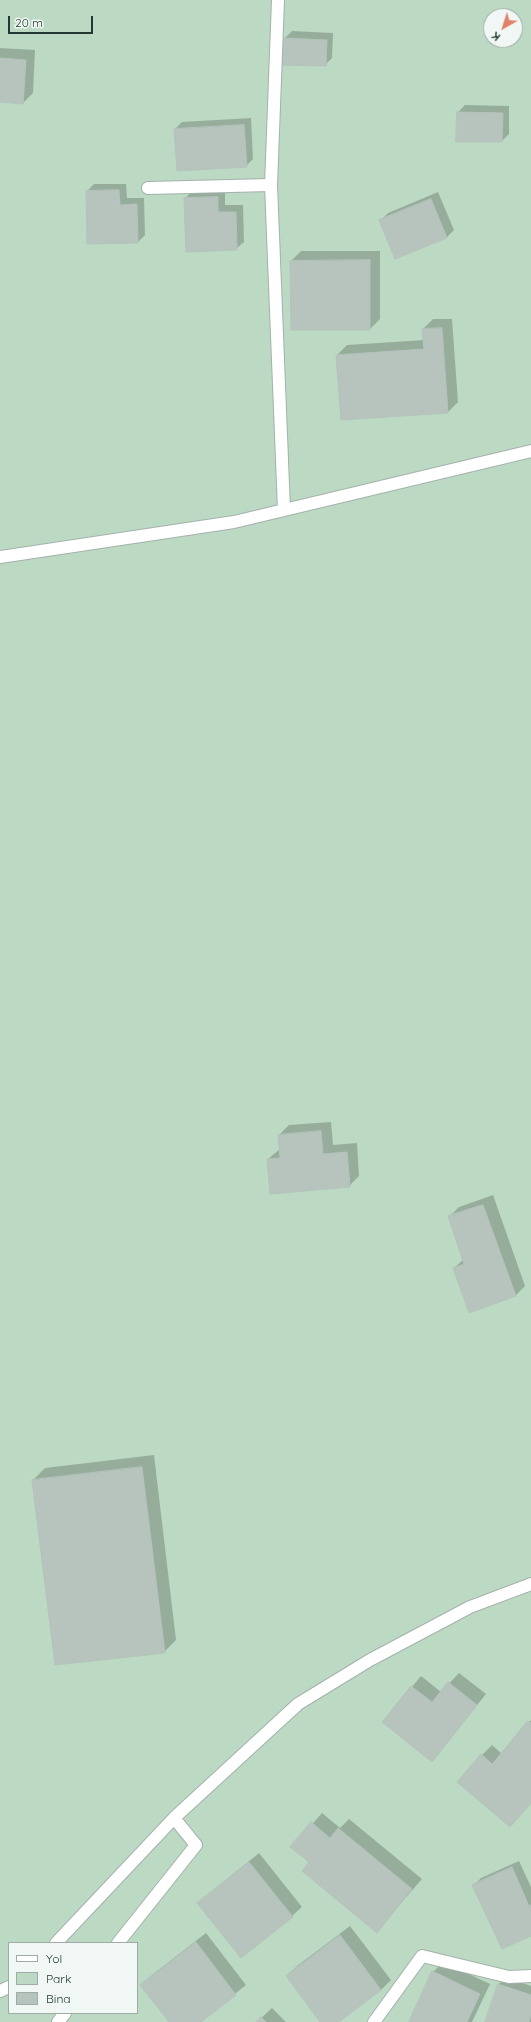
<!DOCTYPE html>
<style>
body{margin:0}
#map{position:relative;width:531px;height:2022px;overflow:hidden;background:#e1eae6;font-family:Quicksand,sans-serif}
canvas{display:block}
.legend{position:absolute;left:8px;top:1942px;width:130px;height:72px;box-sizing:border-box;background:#f1f7f4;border:1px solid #9faba6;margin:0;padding:5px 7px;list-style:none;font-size:12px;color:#233832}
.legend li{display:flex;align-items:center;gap:8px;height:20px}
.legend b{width:20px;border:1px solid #9faba6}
.north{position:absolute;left:483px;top:8px;width:40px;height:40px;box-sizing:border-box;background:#f1f7f4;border:1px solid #9faba6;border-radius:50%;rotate:219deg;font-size:11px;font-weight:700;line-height:16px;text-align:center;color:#233832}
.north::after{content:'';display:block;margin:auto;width:14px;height:18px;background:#e28167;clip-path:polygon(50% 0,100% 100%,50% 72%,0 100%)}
.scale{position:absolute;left:8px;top:16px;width:85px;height:18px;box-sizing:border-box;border:2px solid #233832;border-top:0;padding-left:5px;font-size:12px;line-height:14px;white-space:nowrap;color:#233832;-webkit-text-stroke:3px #f1f7f4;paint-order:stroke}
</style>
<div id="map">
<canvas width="531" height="2022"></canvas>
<ul class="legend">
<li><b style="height:5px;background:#fff"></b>Yol</li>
<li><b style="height:11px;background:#bcd9c3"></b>Park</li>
<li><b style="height:11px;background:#b7c4be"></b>Bina</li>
</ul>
<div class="north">K</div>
<div class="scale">20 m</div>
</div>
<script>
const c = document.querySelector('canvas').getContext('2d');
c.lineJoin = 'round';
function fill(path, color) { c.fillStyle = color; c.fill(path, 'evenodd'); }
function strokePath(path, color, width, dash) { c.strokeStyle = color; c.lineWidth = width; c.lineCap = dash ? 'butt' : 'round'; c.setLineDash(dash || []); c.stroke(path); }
const green = new Path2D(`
 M0,0H531V2022H0ZM491,16H515V40H491ZM9,1943H137V2013H9Z`);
const shadow = new Path2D(`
 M292,31L333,33L332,58L325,65L284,39Z
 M0,48L35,50L33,93L23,103L0,101Z
 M465,105L509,106V134L502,141H458V112Z
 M251,118L253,159L246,166L175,129L182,122Z
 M94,184H126L127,198H144L145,235L138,242L87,191Z
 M225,190V205H243L244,242L236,249L185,198L193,191Z
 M438,192L454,230L447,237L396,258L381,220L388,213Z
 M301,251H380V319L370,329L291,261Z
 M433,319H452L458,402L448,412L337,355L347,345L424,340L423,329Z
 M331,1122L333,1145L357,1143L359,1176L349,1186L268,1159L280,1149L279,1135L289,1125Z
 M493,1195L525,1286L515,1296L454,1268L464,1259L449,1217L459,1207Z
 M154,1455L176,1640L164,1652L33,1480L45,1468Z
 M459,1673L486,1694L432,1761L383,1722L421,1676L441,1692Z
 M531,1720V1803L510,1826L482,1755L492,1745L502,1754Z
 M322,1813L340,1828L349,1819L422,1879L377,1931L311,1862L292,1847Z
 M259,1853L302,1907L292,1916L199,1903Z
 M519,1861L531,1887V1935L473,1886L481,1878Z
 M350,1926L391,1980L381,1990L338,2022H322L287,1976L297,1966Z
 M206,1933L246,1985L200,2022H170L142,1985L152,1975Z
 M443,1962L490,1984L472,2022H410L433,1972Z
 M506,1977L531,1986V2022H486L499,1984Z
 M272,2008L286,2022H257Z`);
const building = new Path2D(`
 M283,38L327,40L326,66L282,65Z
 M0,58L26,60L23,104L0,102Z
 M457,112L503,113L502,142H456Z
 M244,125L247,167L177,171L174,129Z
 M119,190L120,205L137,204L138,243L87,244L86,191Z
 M218,197V212H236L237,250L186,252L184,198Z
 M431,199L447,238L395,259L379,220Z
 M370,260V330H291L290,261Z
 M442,328L448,413L341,420L336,355L424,349L422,329Z
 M321,1131L323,1154L347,1152L350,1187L270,1194L267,1159L280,1158L278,1135Z
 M483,1205L516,1296L469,1313L453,1268L464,1264L448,1216Z
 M142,1467L165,1653L55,1665L32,1480Z
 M448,1682L477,1705L432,1762L382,1722L411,1686L432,1702Z
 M528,1721L531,1723V1803L510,1827L457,1782L481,1754L492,1764Z
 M311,1822L330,1838L338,1828L412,1889L377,1933L302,1871L309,1862L290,1847Z
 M249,1862L293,1917L241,1958L197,1903Z
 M512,1867L529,1906L531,1905V1936L502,1949L472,1885Z
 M340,1935L381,1990L339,2022H320L286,1976Z
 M196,1942L236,1995L201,2022H169L140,1985Z
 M432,1971L480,1994L467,2022H409Z
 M498,1984L531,1995V2015L529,2022H485Z
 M261,2017L266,2022H256Z`);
const service = new Path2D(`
 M148,188L271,185`);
const minor = new Path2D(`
 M278,0L271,185L284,510
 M0,557L234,522L531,451
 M56,1943L174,1818L298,1704L370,1660L470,1607L531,1584
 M118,1943L196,1845L174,1818
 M0,1991L9,1987
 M58,2022L65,2013
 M374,2022L422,1956L509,1977L531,1976`);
fill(green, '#bcd9c3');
fill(shadow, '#0003');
fill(building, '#b7c4be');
strokePath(building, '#b4c3bc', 1);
strokePath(service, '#a4b1ac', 14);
strokePath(minor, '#a4b1ac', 14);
strokePath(service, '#fff', 12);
strokePath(minor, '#fff', 12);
</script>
